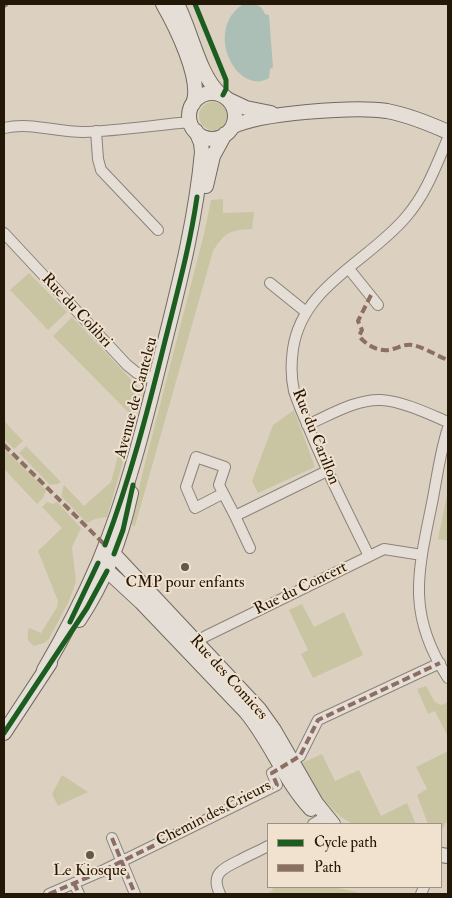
<!DOCTYPE html>
<style>
body{margin:0}
#map{position:relative;width:452px;height:898px;overflow:hidden;background:#dcd1c1;font-family:"IM FELL Double Pica",serif}
canvas{display:block}
.frame{position:absolute;inset:0;border:5px solid #231708;pointer-events:none}
.legend{position:absolute;left:267px;top:823px;width:175px;height:65px;box-sizing:border-box;background:#f0e2cf;border:1px solid #9e917f;margin:0;padding:6px 9px;list-style:none;font-size:15px;color:#231708}
.legend li{display:flex;align-items:center;gap:10px;height:25px}
.legend b{width:25px;border:1px solid #9e917f}
</style>
<div id="map">
<canvas width="452" height="898"></canvas>
<div class="frame"></div>
<ul class="legend">
<li><b style="height:6px;background:#1b5e20"></b>Cycle path</li>
<li><b style="height:6px;background:#8d6e63"></b>Path</li>
</ul>
</div>
<script>
const c = document.querySelector('canvas').getContext('2d');
c.lineJoin = 'round';
function fill(path, color) { c.fillStyle = color; c.fill(path, 'evenodd'); }
function strokePath(path, color, width, dash) { c.strokeStyle = color; c.lineWidth = width; c.lineCap = dash ? 'butt' : 'round'; c.setLineDash(dash || []); c.stroke(path); }
function write(font, color, halo, rows, align = 'center') {
  c.font = font + ' "IM FELL Double Pica",serif'; c.lineWidth = 4; c.setLineDash([]); c.textBaseline = 'middle'; c.strokeStyle = halo; c.fillStyle = color; for (const [text, x, y, turn = 0] of rows) {
    c.save(); c.translate(x, y); c.rotate((+turn || 0) * Math.PI / 180); c.textAlign = isNaN(turn) ? turn : align; if (halo) c.strokeText(text, 0, 0); c.fillText(text, 0, 0); c.restore();
  }
}
const green = new Path2D(`
 M199 116a14 14 0 1 1 28 0a14 14 0 1 1-28 0Z
 M223,199V213L254,212L252,229C230,230 225,232 213,251L135,526L131,525L143,471L204,234L211,200Z
 M29,273L67,312L48,330L10,290Z
 M72,317L141,390L133,417L53,336Z
 M294,410L315,467L258,493L252,481L273,425Z
 M4,421L23,441L14,449L4,439Z
 M124,443L128,445L107,517L95,519L87,523L61,496C63,493 62,488 64,485L84,506L111,482L121,444Z
 M26,446L61,482L58,484L50,485L19,453Z
 M4,448L46,490L43,498L37,504L4,469Z
 M448,490V541L438,539Z
 M47,502L53,504L57,502L81,528L72,547L76,582L69,601L49,639L44,643L34,646C26,641 27,636 29,628L41,633L57,607L58,601L38,551L62,528L42,507Z
 M302,604L314,627L344,612L363,655L313,678L301,654L308,650L289,610Z
 M426,686L435,702L441,705L448,702V737L435,711L428,714L417,689Z
 M448,751V819L441,832V824H428L417,795L427,789L416,767Z
 M322,754L335,781L359,770L381,816L407,803L416,824L351,823L341,817L318,795L302,763Z
 M62,775L88,792L58,806L52,794Z
 M271,887H334L367,894H267L273,890Z`);
const water = new Path2D(`
 M243,4C254,4 261,3 265,14L269,15L273,67L270,69L269,78C239,97 202,32 243,4Z`);
const street = new Path2D(`
 M4,128C31,122 56,132 83,132C119,131 155,125 190,122
 M96,131L98,159L101,170L158,230
 M4,233L127,365L137,373L156,380
 M349,269L378,305
 M270,283L306,312
 M307,425C330,415 356,399 381,400C402,401 429,414 448,422
 M448,428C440,452 437,478 432,503C418,572 406,614 448,678
 M222,494L195,508L186,487L196,457L225,467L219,485L235,516L327,471
 M235,516L250,548
 M369,556C348,513 326,471 308,426C303,415 298,403 294,391C291,378 291,363 293,349C302,286 368,262 406,217C426,194 436,166 448,138
 M191,645L206,636L384,549L422,555
 M313,824L325,817
 M112,838L135,894
 M74,883L79,894
 M49,894L100,872L277,785L272,773L300,756L318,720L440,663
 M220,894C210,874 223,868 240,860C249,855 259,851 268,846
 M421,894L424,887`);
const secondary = new Path2D(`
 M163,4C175,25 203,80 193,104
 M177,4C191,30 199,76 220,94
 M189 116a23 23 0 1 1 46 0a23 23 0 1 1-46 0Z
 M229,100L246,108L271,113
 M232,127C258,113 356,106 387,111C408,115 428,123 448,132
 M206,186L213,156L225,134
 M109,549L259,709L274,730L316,803L333,824
 M101,565L141,602L246,712C271,742 284,780 311,809
 M79,620C105,581 121,540 131,493
 M44,670C64,636 83,599 99,562C128,493 146,418 164,345C180,281 196,218 202,152L201,143L196,131
 M4,733L50,663
 M441,855L448,856`);
const quiet = new Path2D(`
 M4,6L7,4
 M371,295L358,321L362,330L359,336C367,346 380,353 393,349C400,347 405,344 412,345C424,347 437,356 448,360
 M4,445L105,545
 M112,838L135,894
 M74,883L79,894
 M49,894L100,872L277,785L272,773L300,756L318,720L440,663`);
const cycleway = new Path2D(`
 M195,4L226,80V89L223,95
 M105,545C130,479 148,410 165,341C177,293 190,246 197,197
 M114,554L123,530L133,485
 M70,622L98,563
 M4,733L87,608L107,571`);
const markers = [
 [185,567,5,"#645849"],
 [90,855,5,"#645849"]
];
const streetNames = [
 ["Rue du Colibri",76,311,47],
 ["Avenue de Canteleu",137,398,-75],
 ["Rue du Carillon",315,437,68],
 ["Rue du Concert",301,589,-26],
 ["Rue des Comices",228,678,48],
 ["Chemin des Crieurs",214,814,-27]
];
const poiNames = [
 ["CMP pour enfants",185,584],
 ["Le Kiosque",90,872]
];
fill(green, '#c9c5a3');
fill(water, '#acbfb7');
strokePath(street, '#8b8379', 12);
strokePath(secondary, '#716a60', 16);
strokePath(street, '#e4ded6', 10);
strokePath(secondary, '#e4ded6', 14);
strokePath(quiet, '#8d6e63', 4, [8, 4]);
strokePath(cycleway, '#1b5e20', 5);
for (const [x, y, r, color] of markers) { const dot = new Path2D(); dot.arc(x, y, r, 0, 2 * Math.PI); c.fillStyle = color; c.fill(dot); strokePath(dot, '#f0e2cf', 2); }
write('16px', '#231708', '#f0e2cf', streetNames);
write('16px', '#231708', '#f0e2cf', poiNames);
</script>
